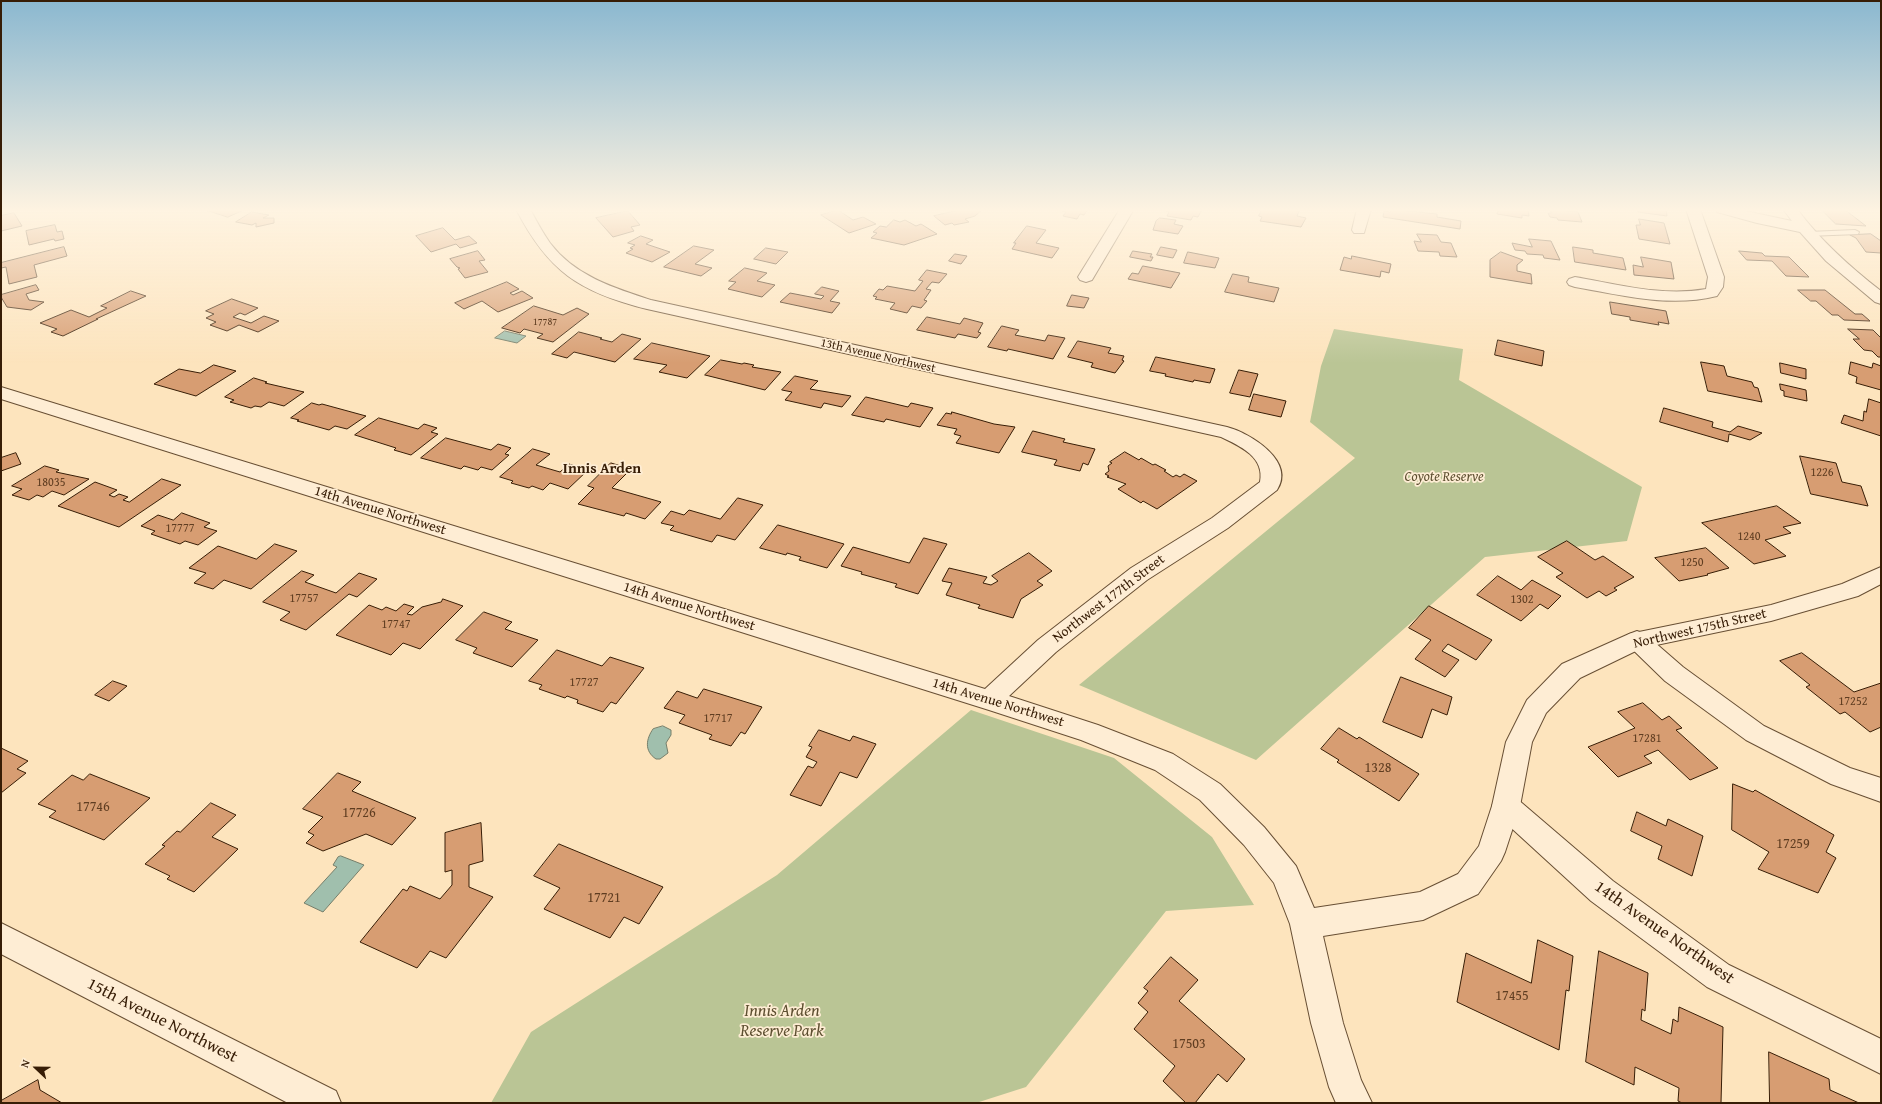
<!DOCTYPE html>
<style>
body{margin:0}
#map{position:relative;width:1882px;height:1104px;overflow:hidden;background:#fde4bd;font-family:"Gentium Book Plus",serif}
canvas{display:block}
.frame{position:absolute;inset:0;border:2px solid #371d06;pointer-events:none}
.north{position:absolute;left:16px;top:1048px;width:40px;height:40px;-webkit-text-stroke:3px #feedd4;paint-order:stroke;rotate:292deg;font-size:11px;font-weight:700;line-height:16px;text-align:center;color:#371d06}
.north::after{content:'';display:block;margin:auto;width:14px;height:18px;background:#371d06;clip-path:polygon(50% 0,100% 100%,50% 72%,0 100%)}
</style>
<div id="map">
<canvas width="1882" height="1104"></canvas>
<div class="frame"></div>
<div class="north">N</div>
</div>
<script>
const c = document.querySelector('canvas').getContext('2d');
c.lineJoin = 'round';
function fill(path, color) { c.fillStyle = color; c.fill(path, 'evenodd'); }
function strokePath(path, color, width, dash) { c.strokeStyle = color; c.lineWidth = width; c.lineCap = dash ? 'butt' : 'round'; c.setLineDash(dash || []); c.stroke(path); }
function write(font, color, halo, rows, align = 'center') {
  c.font = font + ' "Gentium Book Plus",serif'; c.lineWidth = 3.5; c.setLineDash([]); c.textBaseline = 'middle'; c.strokeStyle = halo; c.fillStyle = color; for (const [text, x, y, turn = 0] of rows) {
    c.save(); c.translate(x, y); c.rotate((+turn || 0) * Math.PI / 180); c.textAlign = isNaN(turn) ? turn : align; if (halo) c.strokeText(text, 0, 0); c.fillText(text, 0, 0); c.restore();
  }
}
const green = new Path2D(`
 M1334,329L1463,349L1459,380L1642,487L1627,541L1485,557L1256,760L1079,685L1355,458L1310,422L1321,366Z
 M971,710L1114,758L1212,837L1254,905L1166,911L1026,1087L976,1103H491L531,1032L777,875Z`);
const water = new Path2D(`
 M505,331L526,336L517,343L495,338Z
 M663,726L671,730V735L666,743L668,753L660,759H656C644,751 646,739 653,729Z
 M341,856L364,865L323,912L304,903L337,867L333,865L338,857Z`);
const building = new Path2D(`
 M203,209H246L228,217Z
 M964,209H983L975,216L965,219L969,222L954,225L952,223L945,225L934,216Z
 M1063,209H1088L1084,215L1080,214L1077,219L1063,216L1066,212L1061,211Z
 M1166,209H1202L1198,217L1193,216L1191,220L1167,216L1169,212L1165,211Z
 M1262,209H1283L1299,211L1297,216L1306,218L1301,227L1260,221L1262,217L1259,216Z
 M1391,209L1437,214V217L1461,221L1460,229L1383,217L1384,211L1390,212Z
 M1482,209H1528L1529,216L1522,215V218L1497,214L1498,211Z
 M1550,209L1578,212L1582,222L1558,220L1557,218L1550,217L1548,213H1551Z
 M1638,209H1666L1667,216L1638,212Z
 M1821,209H1844L1866,226L1836,224Z
 M838,210L853,220L863,217L876,224L849,233L821,215Z
 M628,211L640,225L631,227L634,231L613,237L596,218Z
 M252,212L269,215L263,218H274V223L256,227V223L252,225L236,222Z
 M14,213L22,226L1,231V216Z
 M1160,218L1176,220L1174,224L1183,226L1178,234L1153,230L1156,221Z
 M1639,219L1664,223L1670,244L1639,239L1636,225H1640Z
 M894,220L900,222L905,220L916,226L921,224L937,234L904,245L871,238L877,233L873,232L880,226L886,227Z
 M55,225L57,232L62,231L64,239L55,241L54,239L29,245L26,231Z
 M1027,226L1046,230L1036,243L1059,248L1052,258L1012,249L1016,243H1014Z
 M443,228L455,240L469,236L477,243L460,248L456,244L431,252L416,236Z
 M1417,234L1437,235L1441,242L1451,243L1457,257L1440,256L1439,252L1418,251L1414,241L1421,242Z
 M1871,234L1881,241V253L1866,252L1856,238L1850,235Z
 M641,236L653,240L646,244L670,252L652,262L626,253L633,249L630,248L635,245L628,243Z
 M1529,239L1551,241L1560,260L1544,258L1543,255L1527,254L1525,251L1515,250L1512,243L1532,247Z
 M694,246L714,250L695,264L712,268L701,276L664,267Z
 M64,247L67,256L34,265L37,277L9,284L6,267L1,268V263Z
 M1161,247L1177,250L1173,258L1157,255Z
 M1573,247L1593,250V253L1623,258L1626,270L1575,262Z
 M766,248L788,252L776,264L754,259Z
 M478,251L485,260L479,261L488,272L465,278L458,269L460,268L457,267L450,259Z
 M1133,251L1152,254L1150,257H1153L1151,261L1130,257Z
 M1739,251L1762,253L1765,256L1789,257L1809,277L1786,276L1772,261L1747,260Z
 M1188,252L1219,258L1215,268L1184,263Z
 M1501,252L1523,260L1517,265V271L1531,274L1532,284L1490,277V260Z
 M955,254L967,256L961,264L949,261Z
 M1352,256L1391,264L1389,273L1381,271L1380,277L1340,270L1344,257L1351,259Z
 M1641,257L1671,262L1674,279L1634,275L1633,265L1643,267Z
 M1143,266L1180,273L1171,288L1128,279L1132,273L1138,274Z
 M745,268L767,273L757,281L775,285L762,297L728,289L736,282L729,281Z
 M927,270L947,274L939,283L932,282L926,289L931,290L924,300L927,301L921,308L912,306L907,313L890,309L895,303L875,299L877,297L873,296L879,289L883,290L887,286L915,291L923,281L919,280Z
 M1233,274L1249,277L1248,282L1279,288L1274,302L1225,292Z
 M507,282L519,289L510,293L513,295L522,291L533,298L498,312L482,301L464,309L455,303Z
 M36,285L39,290L26,294L29,300L44,302L31,310L7,307L1,297V295Z
 M822,287L839,291L830,301L840,303L832,313L780,302L790,293L821,299L824,296L815,294Z
 M1798,290H1825L1855,314H1862L1870,321L1844,320L1838,315H1832L1816,301H1811Z
 M131,291L146,296L96,319H98L63,336L51,332L57,329L40,323L71,310L89,317L107,308L101,306Z
 M1072,295L1089,298L1084,308L1067,306Z
 M232,299L258,308L245,315L240,313L233,317L251,323L264,316L279,321L258,332L239,325L227,331L210,325L216,322L206,318L214,314L206,311Z
 M1610,302L1666,311L1669,324L1658,322L1659,325L1630,320V317L1612,314Z
 M534,306L563,315L577,308L589,314L553,342L537,338L543,334L524,329L520,333L502,328Z
 M927,317L960,324L964,318L983,323L978,332L981,333L977,338L958,334L955,338L917,330Z
 M1002,326L1019,330L1015,335L1045,341L1048,335L1065,338L1053,359L1008,349L1007,351L988,347Z
 M1848,329L1873,330L1881,338V357H1878L1872,351L1864,350L1853,339H1859Z
 M579,332L602,338L600,339L612,342L622,334L641,339L615,362L574,352L567,358L552,354Z
 M1498,340L1544,351L1542,366L1495,355Z
 M1078,341L1111,348L1108,353L1124,356L1122,360L1124,361L1115,373L1091,367L1093,363L1068,357Z
 M652,343L710,356L687,378L659,372L667,365L634,359Z
 M1156,357L1215,369L1210,383L1194,380L1193,382L1165,376L1166,374L1150,371Z
 M721,360L742,364L744,363L754,365L752,367L781,372L765,390L705,375Z
 M1701,362L1724,366L1727,376L1752,382L1754,387L1758,388L1762,402L1708,391Z
 M1851,362L1872,368L1873,363L1881,366V390L1856,383L1857,377L1849,374Z
 M1780,363L1806,369V379L1781,373Z
 M214,365L236,371L196,396L154,384L179,369L200,373Z
 M1239,370L1258,374L1250,397L1230,393Z
 M795,376L818,381L810,389L851,396L842,407L824,403L821,408L785,400L792,392L782,390Z
 M254,378L267,382L265,383L304,392L284,406L269,402L261,407L255,406L251,408L230,402L234,400L225,397Z
 M1780,384L1806,390L1807,401L1784,396V391L1781,390Z
 M1254,394L1286,401L1281,417L1249,410Z
 M866,397L908,407L911,403L933,408L920,427L886,419L884,422L852,415Z
 M1869,399L1881,403V436L1841,423L1844,415L1863,421L1864,411L1866,412Z
 M312,403L319,405L322,404L366,416L347,429L335,426L329,430L297,421L299,420L291,418Z
 M1664,408L1713,422L1712,427L1730,432L1738,426L1762,433L1750,440L1729,434L1728,442L1660,422Z
 M952,412L994,424L1015,427L999,453L956,443L961,436L954,434L957,429L937,425L946,413L951,414Z
 M379,418L418,429L424,424L437,428L431,432L438,434L411,455L394,450L396,448L355,435Z
 M1033,431L1065,439L1063,442L1095,449L1088,465L1083,463L1080,471L1054,465L1057,460L1022,452Z
 M446,438L491,450L498,444L511,448L505,454L509,455L492,470L481,467L478,470L464,466L461,469L421,458Z
 M533,449L550,454L536,465L560,472L569,464L588,470L568,489L550,483L543,490L532,486L529,488L511,483L513,481L500,477Z
 M1125,452L1139,460L1141,458L1153,465L1155,464L1166,470L1164,471L1173,477L1176,475L1180,477L1184,474L1197,481L1157,509L1143,501L1141,503L1118,489L1126,484L1107,477L1109,476L1105,474L1109,471L1108,466L1112,463L1110,462Z
 M16,453L21,464L1,471V458Z
 M1800,456L1836,463L1842,482L1861,486L1868,506L1811,494Z
 M611,463L631,469L612,488L661,502L645,519L626,513L624,516L578,504L594,488L588,486Z
 M45,466L59,470L56,472L89,479L64,495L52,491L43,497L37,495L29,500L12,495L22,489L12,486Z
 M162,479L181,485L119,527L58,506L95,482L117,490L109,495L114,497L119,494L128,497L123,500L129,502Z
 M738,498L763,505L735,540L717,535L712,542L670,530L674,526L661,523L671,511L684,515L689,510L720,519Z
 M1777,506L1801,523L1783,527L1791,533L1765,540L1786,556L1754,564L1702,523Z
 M182,513L210,523L204,527L217,531L198,545L185,541L180,544L151,534L155,531L141,526L158,515L173,520Z
 M778,525L844,544L827,568L799,560L801,557L787,553L786,555L760,548Z
 M924,538L947,544L918,594L895,587L897,584L861,574L862,572L841,566L853,547L909,563Z
 M1567,541L1595,560L1603,556L1634,577L1614,588L1617,590L1606,596L1599,591L1587,598L1556,577L1563,573L1538,557Z
 M275,544L297,551L251,589L224,580L213,589L194,583L206,573L189,568L218,546L256,559Z
 M1706,548L1729,568L1707,574L1708,575L1679,581L1655,558Z
 M1029,553L1052,571L1037,581L1043,585L1021,599L1013,618L978,608L980,605L946,595L952,583L942,581L949,568L987,577L983,583L991,585L998,581L992,576Z
 M302,571L314,575L305,582L336,593L359,573L377,579L357,597L349,594L306,630L280,620L290,612L263,602Z
 M1498,576L1521,590L1532,580L1561,596L1548,609L1540,604L1521,621L1477,595Z
 M443,599L463,606L420,649L403,643L391,655L336,635L369,605L382,610L386,607L396,611L404,604L414,607L407,614L412,615L422,607L441,602Z
 M1429,606L1492,640L1476,660L1448,644L1442,651L1459,660L1445,677L1415,659L1431,640L1409,628Z
 M484,612L512,622L505,629L538,640L512,667L473,653L477,648L456,640Z
 M557,650L602,666L610,657L644,668L616,704L611,702L603,712L577,703L578,700L567,696L565,698L539,689L542,685L529,681Z
 M1802,653L1854,692L1881,683V727L1870,732L1845,712L1840,714L1806,687L1810,685L1780,661Z
 M1401,677L1452,697L1447,715L1432,709L1422,738L1383,722Z
 M113,681L127,686L109,701L95,695Z
 M704,689L762,707L745,734L741,732L731,746L709,739L712,735L679,723L685,715L664,708L677,691L697,698Z
 M1643,703L1662,720L1669,716L1682,728L1676,730L1718,768L1690,780L1658,750L1644,756L1652,763L1618,777L1588,747L1635,728L1618,712Z
 M1339,728L1357,739L1359,737L1419,774L1399,801L1337,762L1339,760L1321,749Z
 M819,730L850,741L853,736L876,744L857,778L840,772L821,806L790,795L808,766L813,768L817,762L806,757L812,747L809,746Z
 M1,748L28,761L17,769L26,773L1,793Z
 M338,773L361,782L352,791L416,818L392,845L366,834L323,851L306,843L314,835L308,832L323,817L303,809Z
 M90,774L150,798L104,840L49,817L56,811L38,804L72,775L83,780Z
 M1733,784L1753,792L1755,790L1834,835L1826,852L1836,858L1818,893L1758,869L1769,852L1732,830Z
 M211,803L236,815L212,837L238,849L194,892L167,879L170,876L145,864L165,846L162,845L177,831L180,832Z
 M1637,812L1666,826L1668,819L1703,836L1692,876L1658,859L1662,846L1631,831Z
 M481,823L483,861L469,865V887L493,897L446,958L430,951L417,968L360,942L403,889L407,891L410,886L440,899L452,885V870L445,872V833Z
 M559,844L663,887L639,924L624,917L610,938L544,909L560,888L534,876Z
 M1538,940L1573,956L1569,991L1566,990L1559,1050L1457,1002L1466,953L1531,983Z
 M1599,951L1648,973L1645,1011L1642,1009L1641,1020L1671,1034L1673,1019L1678,1022L1679,1007L1723,1027L1721,1103H1682L1678,1101L1679,1088L1635,1067L1634,1085L1586,1062Z
 M1171,957L1198,980L1179,1001L1245,1059L1227,1082L1218,1074L1195,1103H1186L1163,1081L1175,1066L1134,1029L1148,1012L1138,1003L1148,991L1144,988Z
 M1769,1052L1829,1079L1830,1090L1859,1103H1770Z
 M38,1080L40,1090L62,1103H1V1101Z`);
const service = new Path2D(`
 M1855,230L1859,232L1858,234L1808,236L1804,234L1808,232Z`);
const minor = new Path2D(`
 M1120,209H1134L1092,280L1086,282L1080,280L1078,277Z
 M1357,209H1371L1364,233H1354L1352,230Z
 M1686,209H1700L1724,277L1723,287L1717,296C1669,308 1622,295 1575,287L1569,285L1567,282L1569,279L1575,277C1617,284 1662,297 1706,289L1708,277Z
 M1637,631L1645,634L1683,667L1764,726L1850,768L1881,778V802L1831,784L1746,740L1665,681L1629,646L1625,640L1629,634Z
 M1506,794L1516,798L1613,881L1729,965L1881,1039V1074L1707,987L1591,901L1496,814L1492,806L1496,798Z
 M1,923L336,1091L341,1103H288L1,954Z`);
const tertiary = new Path2D(`
 M516,209H530C536,220 542,232 550,243C575,276 614,288 651,300L1227,427C1250,433 1296,461 1277,490L1228,528L1147,580L1056,652L1009,696L1098,725L1173,754L1220,784L1264,827L1296,866L1314,908L1420,892L1458,874L1479,846L1492,806L1506,742L1527,700L1562,664L1629,634L1771,605L1842,584L1881,567V584L1858,596L1771,621L1642,648L1580,678L1546,713L1532,742L1520,806L1505,852L1501,861L1478,894L1423,920L1323,936L1343,1023L1361,1080L1372,1103H1336L1329,1087L1311,1023L1290,924L1274,883L1244,845L1200,800L1155,770L1081,740L989,710L1,399V387L985,689L1038,640L1131,568L1212,518L1260,482C1265,457 1240,446 1221,437L647,309C579,292 548,271 516,209Z
 M1715,209H1736L1792,221L1783,209H1797C1821,241 1850,267 1881,291V304L1875,302L1826,261L1800,232L1757,223L1717,212Z`);
const farNumbernames = [
 ["17787",545,322]
];
const farStreetnames = [
 ["13th Avenue Northwest",878,356,13]
];
const numberNames = [
 ["1226",1822,473],
 ["18035",51,483],
 ["17777",180,529],
 ["1240",1749,537],
 ["1250",1692,563],
 ["17757",304,599],
 ["1302",1522,600],
 ["17747",396,625],
 ["17727",584,683],
 ["17252",1853,702],
 ["17717",718,719],
 ["17281",1647,739]
];
const parkNames = [
 ["Coyote Reserve",1444,477]
];
const streetNames = [
 ["14th Avenue Northwest",380,511,17],
 ["Northwest 177th Street",1109,599,-37],
 ["14th Avenue Northwest",689,607,17],
 ["Northwest 175th Street",1700,629,-13],
 ["14th Avenue Northwest",998,703,17]
];
const nearNumbernames = [
 ["1328",1378,768],
 ["17746",93,807],
 ["17726",359,813],
 ["17259",1793,844],
 ["17721",604,898],
 ["17455",1512,996],
 ["17503",1189,1044]
];
const neighbourhoodNames = [
 ["Innis Arden",602,469]
];
const nearStreetnames = [
 ["14th Avenue Northwest",1664,933,35],
 ["15th Avenue Northwest",162,1021,27]
];
const nearParknames = [
 ["Innis Arden",782,1012],
 ["Reserve Park",782,1032]
];
fill(green, '#bac595');
fill(water, '#a0bfad');
strokePath(water, '#767e6a', 1);
fill(building, '#d79d72');
strokePath(building, '#371d06', 1);
strokePath(service, '#684f34', 2);
strokePath(minor, '#684f34', 2);
strokePath(tertiary, '#684f34', 2);
fill(service, '#feedd4');
fill(minor, '#feedd4');
fill(tertiary, '#feedd4');
const sky = c.createLinearGradient(0, 0, 0, 363);
sky.addColorStop(0, '#8bb8d0');
sky.addColorStop(0.58, '#fef3e1');
sky.addColorStop(1, '#fef3e100');
c.fillStyle = sky;
c.fillRect(0, 0, 1882, 363);
write('10px', '#5f3d21', null, farNumbernames);
write('12px', '#371d06', '#feedd4', farStreetnames);
write('12px', '#5f3d21', null, numberNames);
write('italic 14px', '#5e4f31', '#feedd4', parkNames);
write('14px', '#371d06', '#feedd4', streetNames);
write('14px', '#5f3d21', null, nearNumbernames);
write('bold 15px', '#371d06', '#feedd4', neighbourhoodNames);
write('17px', '#371d06', '#feedd4', nearStreetnames);
write('italic 17px', '#5e4f31', '#feedd4', nearParknames);
</script>
